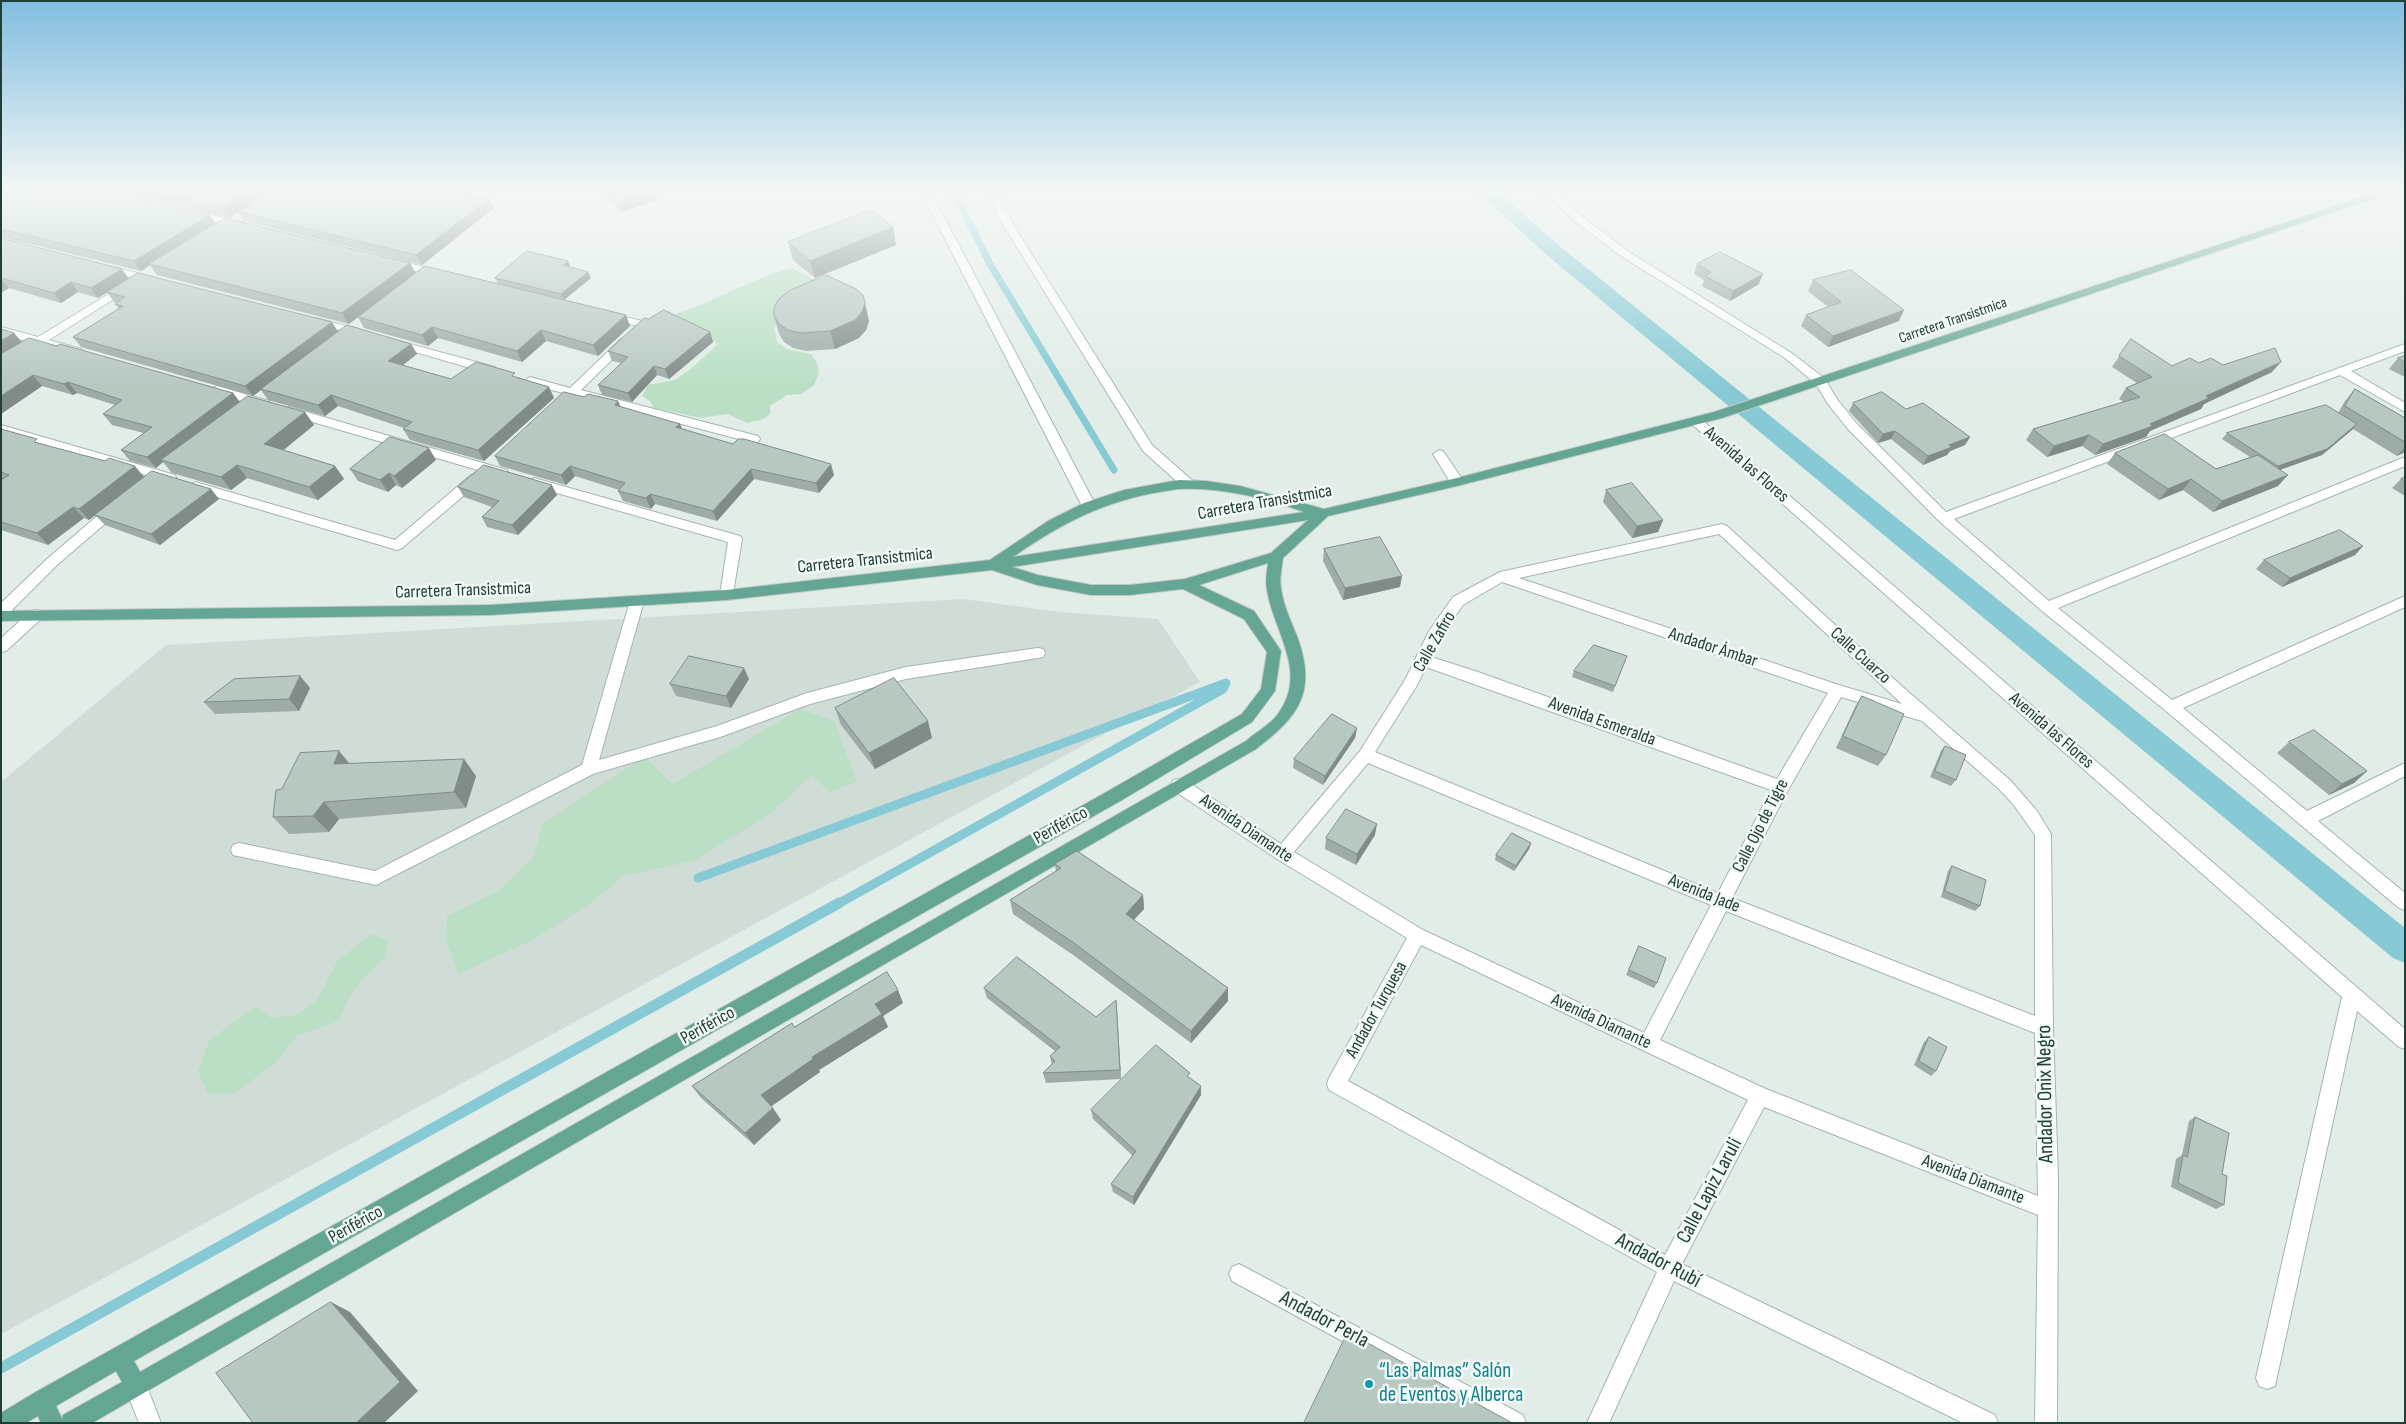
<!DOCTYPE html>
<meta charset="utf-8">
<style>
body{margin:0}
#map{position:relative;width:2406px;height:1424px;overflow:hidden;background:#e2ede8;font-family:"Sofia Sans Condensed",sans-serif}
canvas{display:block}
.frame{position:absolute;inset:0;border:2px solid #213f37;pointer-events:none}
</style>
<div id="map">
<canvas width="2406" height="1424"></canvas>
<div class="frame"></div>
</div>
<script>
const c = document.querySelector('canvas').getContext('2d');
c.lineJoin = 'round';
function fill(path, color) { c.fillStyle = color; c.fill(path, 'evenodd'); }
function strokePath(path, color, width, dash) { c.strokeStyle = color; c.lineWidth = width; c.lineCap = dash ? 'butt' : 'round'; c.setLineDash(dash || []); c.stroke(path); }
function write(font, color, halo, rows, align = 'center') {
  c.font = font + ' "Sofia Sans Condensed",sans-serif'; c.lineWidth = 5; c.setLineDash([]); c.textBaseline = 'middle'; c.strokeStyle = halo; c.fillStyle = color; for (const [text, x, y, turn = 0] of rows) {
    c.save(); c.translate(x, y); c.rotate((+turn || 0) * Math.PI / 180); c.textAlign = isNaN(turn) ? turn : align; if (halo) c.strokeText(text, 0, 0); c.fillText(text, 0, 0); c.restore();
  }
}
const built = new Path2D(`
 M963,599L1060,612L1158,619L1200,682L1,1334V782L166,645Z`);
const green = new Path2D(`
 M792,268L816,281L832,273L826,283L783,314L774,328L777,342L787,349L811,354L817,363L819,373L814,385L801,394L787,395L770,406V414L763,419L747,423L728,414L701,418L654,408L650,401L642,396L648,385L675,380L692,368L718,344L694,330L675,314C716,302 751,278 792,268Z
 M800,709L834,721L857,782L830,792L811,775L792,794L765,817L693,861L623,876L592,902L535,939L458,974L446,941L447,916L498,891L532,859L543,824L644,757L673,784Z
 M372,934L388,941L385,958L353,990L338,1021L297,1036L273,1065L234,1093L208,1094L198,1072L209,1040L256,1007L271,1018L298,1015L317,1000L338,960Z`);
const streamFar2 = new Path2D(`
 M952,188L990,264L1114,470`);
const streamFar1 = new Path2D(`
 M698,878L1226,683L1223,689L836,905`);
const stream = new Path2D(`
 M1,1368L839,903`);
const canal = new Path2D(`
 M1473,188H1494L1562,248L2405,928V963L2393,958L1548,256Z`);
const minor = new Path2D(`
 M458,188H486C479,194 453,198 446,192Z
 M919,188H929L1096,506L1094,509H1084L1082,506Z
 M984,188H994L1017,231L1152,445L1193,481L1194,484L1193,487H1183L1143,451L1007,231Z
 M1539,188H1550L1584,218L1629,252L1793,354L1825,379L1837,399L1856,423L1946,512L2405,344V351L2351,371L2405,403V412L2340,375L1954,519L2049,601L2405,457V466L2058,608L2172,700L2405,596V607L2183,708L2307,811L2405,763V776L2318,821L2405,893V910L2399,908L2166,711L2042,611L1939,521L1848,429L1828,404L1816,384L1785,358L1621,256L1576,222Z
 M192,210L246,223L247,225L242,228L188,215V211Z
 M393,259L443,272L444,274L439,277L389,264L388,262Z
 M105,265L157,278L158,280L153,283L101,270V266Z
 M127,283L131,284V288L49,340L81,349L83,351L81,353L77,355L41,345L1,369V360L30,342L1,334V327L38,337Z
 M609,313L646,322L648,324L642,327L605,318L603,316Z
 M316,318L365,331L367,333L361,336L312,323L310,321Z
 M625,338L631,341L629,343L581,390L758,436L760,439L758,442L754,443L575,396L570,401H562L560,398L564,393L526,384L524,381L530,377L570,388L621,339Z
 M395,340L495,367L497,370L491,374L391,345L389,343L391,341Z
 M217,386L269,401L271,404L265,408L213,393L211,390Z
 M289,407L507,470L508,473L502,477L285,414L283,411Z
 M1697,418L1701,419L2405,1029V1049L2399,1047L2357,1011L2275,1386L2267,1389L2259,1386L2256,1378L2342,997L1693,425L1691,422Z
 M1,425L175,475L176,478L170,482L1,433Z
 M1439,450L1443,451L1462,479L1463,482L1462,485H1452L1433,454Z
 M476,474L482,478L481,481L402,548L397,550L190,489L189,486L195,482L395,540L471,475Z
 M534,478L740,536L742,539L732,599L727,600L720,595L728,542L529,485L528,482Z
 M116,503L123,507L121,510L57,565L6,616L1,617V603L47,559L111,504Z
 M1722,524L1727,526L1905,689L2010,780L2037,811L2051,834L2053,1028L2058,1178L2057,1423H2035L2038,1215L1764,1107L1682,1264L1995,1415L1998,1423H1963L1674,1281L1609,1423H1587L1657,1272L1329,1090L1327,1084L1329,1078L1407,938L1277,859L1173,790L1171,785L1173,780L1179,779L1185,780L1281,844L1360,751L1405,680L1429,631L1453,597L1500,572ZM1719,534L1902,704L1839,685L1519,578ZM1502,582L1828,693L1777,779L1478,672L1431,657L1440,637L1463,605ZM1426,667L1771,790L1718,893L1375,752L1416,687ZM1841,697L1922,721L1999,789L2013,804L2035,835V1016L1732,898L1787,792ZM1368,763L1711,905L1644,1033L1423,930L1294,852ZM1726,911L2035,1033L2038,1196L1766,1089L1660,1040ZM1421,945L1748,1100L1665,1255L1348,1081Z
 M637,596L642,597L644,601L599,760L717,726L807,693L906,667L1038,648L1043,649L1045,653L1043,657L1038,658L906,679L810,704L720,737L593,774L376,885L233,855L231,850L233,845L239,843L375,871L582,765L630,601L632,597Z
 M36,610L41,611L43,615L41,619L6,651L1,652V638L31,611Z
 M1239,1264L1523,1415L1526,1423H1493L1232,1281L1229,1274L1232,1267Z
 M136,1376L144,1379L161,1423H139L125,1387L128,1379Z`);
const major = new Path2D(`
 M2390,188H2405L1722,418L1457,486L1328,516L1283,558C1282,568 1279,578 1281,588C1283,606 1292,623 1298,639C1317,693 1298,717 1256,749L92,1423H41L38,1416L26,1423H1V1413L34,1393L1110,790L1242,714L1261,689L1267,652L1244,619L1183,589L1130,595H1091L1037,585L992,570L727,600L490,615L1,621V611L490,605L727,590L990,560L1048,521L1084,503L1124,490L1179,480L1206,481L1240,486L1324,509L1457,478L1714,412ZM1179,489C1221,487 1265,498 1304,512L1013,557C1067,519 1113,497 1179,489ZM1308,520L1271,553L1185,579L1130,585H1091L1038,575L1012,567ZM1268,563C1267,572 1265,581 1267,590C1274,633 1309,672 1278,714C1270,725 1256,732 1246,741L140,1372L134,1361L1122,800L1252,722L1275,691L1281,651L1254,611L1199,585ZM116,1371L122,1382L63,1415L62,1419L56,1406Z`);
const wall = new Path2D(`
 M1,188L216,224L410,263L415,273L630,326L598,356L546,341L522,362L438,338L428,346L364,328L358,317L349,324L157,275L150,265L141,271L1,237Z
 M107,188H469L472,194L470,195L489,199L494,208L422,265L244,221L238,212L229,218Z
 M602,188H651L654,191L657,200L621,212Z
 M893,227L896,245L815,278L793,260L788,242Z
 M1,238L129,278L332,322L338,332L411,344L417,354L403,365L451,379L517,377L549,387L554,398L484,461L410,440L403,429L404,428L338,406L325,416L268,400L261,390L253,396L81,347L73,337L119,309L115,304L117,303L114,302L107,292L98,298L78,292L61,303L9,288L1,293Z
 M1697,264L1759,284L1730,301L1702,286L1704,280L1694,274Z
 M495,278H591L564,300L498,284Z
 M1813,280L1899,321L1828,347L1801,326L1806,315L1828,307L1808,291Z
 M774,316L869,321L866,330L859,338L835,349L806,351L793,348L784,342L779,334Z
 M710,332L713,342L669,379L657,375L632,402L602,395L598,385L621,363L612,361L608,351Z
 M14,333L22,342L233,393L240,402L314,425L283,450L335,466L344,479L318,500L247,478L231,490L172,473L163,462L156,468L130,461L121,450L144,433L112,425L103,414L115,405L77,393L73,395L42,386L1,414Z
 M2131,339L2172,366L2199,363L2223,365L2272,372L2204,404L2201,409L2150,431L2146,437L2095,455L2082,446L2047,457L2026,440L2033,429L2124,402L2119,399L2126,388L2137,383L2112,367Z
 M2405,356V377L2389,369L2398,358Z
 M2355,389L2405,418V452L2397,456L2353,429L2322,455L2280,470L2278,486L2213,512L2183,490L2159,500L2107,464L2115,453L2216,469L2250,457L2222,439L2227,433L2338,413L2345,401Z
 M1853,403L1906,409L1970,437L1965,445L1950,451L1947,455L1923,465L1891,439L1878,443L1849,411Z
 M621,407L680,424L682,429L834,475L819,493L754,479L717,521L655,504L651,509L623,501L618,491L619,490L575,476L566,485L500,466L495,456Z
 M1,429L41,444L144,477L89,520L84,518L48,545L1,530Z
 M436,460L402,488L396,485L388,492L358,481L350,469Z
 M2405,477V496L2392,488L2401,479Z
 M458,487L557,495L518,535L487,527L482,517L492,507L464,497Z
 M1606,490L1663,520L1658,532L1632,538L1603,502Z
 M219,499L160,545L105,525L95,515Z
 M2363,546L2355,555L2282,587L2256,569L2264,560Z
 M1324,549L1400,587L1343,600L1323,561Z
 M1627,656L1613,692L1572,677L1574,671Z
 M300,676L310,688L299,711L215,714L204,702Z
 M749,679L731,708L676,696L670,684Z
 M1862,696L1886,755L1878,766L1836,748L1855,707Z
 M835,708L932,738L875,769L841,725Z
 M1357,728L1355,738L1323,785L1293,768L1294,759Z
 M2289,742L2367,771L2354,783L2329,795L2277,753Z
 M1945,746L1956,780L1951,786L1930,777L1941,751Z
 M339,751L349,763L476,776L466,808L339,819L329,832L289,834L273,817L282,789Z
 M1375,835L1356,865L1325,849L1326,838Z
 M1531,843L1529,849L1514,871L1495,860L1496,855Z
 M1055,864L1143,895L1144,909L1134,920L1228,988V1001L1191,1043L1076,957L1013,914L1010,900L1056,872Z
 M1952,866L1980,906L1975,911L1941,897L1948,871Z
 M1639,946L1657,983L1654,988L1626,975Z
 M984,988L1096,1017L1116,1000L1121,1079L1046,1083L1043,1073L1052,1065L1050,1056L1055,1051L987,998Z
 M903,1003L883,1016L888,1027L819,1070L820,1072L771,1106L781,1120L754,1145L701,1098L692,1086L794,1027Z
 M1929,1037L1936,1071L1931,1076L1914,1065L1924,1042Z
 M1190,1078L1201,1095L1134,1205L1113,1192L1111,1184L1133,1156L1093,1119L1091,1110Z
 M2195,1117L2222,1174L2224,1205L2216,1209L2171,1187L2176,1159L2182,1155L2189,1121Z`);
const shadedWall = new Path2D(`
 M256,188H277L229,218L223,208Z
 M459,188H469L472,194L457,201L453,191Z
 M654,191L657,200L621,212L617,202Z
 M489,199L494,208L422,265L416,255Z
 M210,215L216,225L149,264L150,265L141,271L134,261Z
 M893,227L896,245L815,278L810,261Z
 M568,261L570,267L563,265Z
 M410,263L416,274L349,324L342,313Z
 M122,269L129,279L98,298L91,288Z
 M588,272L591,278L564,300L561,294Z
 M1763,274L1759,284L1730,301L1733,291Z
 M1,278L9,288L1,293Z
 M71,282L78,292L61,303L54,293Z
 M865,303L869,321L866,330L859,338L835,349L830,331Z
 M1904,310L1899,321L1828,347L1833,336Z
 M626,315L630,326L598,356L593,345Z
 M332,322L338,332L253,396L245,386Z
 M432,327L438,338L428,346L422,335Z
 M541,330L546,341L522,362L517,351Z
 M710,332L713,342L669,379L665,369Z
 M14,333L23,344L1,358V341Z
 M411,344L417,354L394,372L388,361Z
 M2281,362L2272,372L2204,404L2201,409L2150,431L2146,437L2095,455L2103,444L2150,424L2206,396Z
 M654,366L657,375L632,402L628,393Z
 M33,375L42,386L1,414V396Z
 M68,382L77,393L73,395L64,384Z
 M549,387L554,398L484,461L478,450Z
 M233,393L241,404L161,460L163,462L156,468L147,457Z
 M331,395L338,406L325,416L318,405Z
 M618,401L623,412L615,405Z
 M305,412L314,425L274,458L264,444Z
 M680,424L684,434L676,427Z
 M2357,424L2352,430L2322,455L2273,472L2278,466Z
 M1895,431L1891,439L1878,443L1883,434Z
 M2089,435L2082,446L2047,457L2054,446Z
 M1970,437L1965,445L1950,451L1947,455L1923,465L1928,456L1949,445Z
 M2405,447V452L2397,456Z
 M429,448L436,460L402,488L394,476Z
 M831,464L834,475L819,493L816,483Z
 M237,465L247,478L231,490L221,477Z
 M135,466L144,477L89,520L79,509Z
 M335,466L344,479L318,500L309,487Z
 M570,466L575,476L566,485L561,475Z
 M751,469L754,479L717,521L713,511Z
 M389,473L396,485L388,492L380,480Z
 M2288,475L2278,486L2213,512L2222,501Z
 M2191,479L2183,490L2159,500L2168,489Z
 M552,485L557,495L518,535L512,525Z
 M211,489L219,499L160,545L151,534Z
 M650,494L655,504L651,509L646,498Z
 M73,507L84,518L48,545L37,533Z
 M1663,520L1658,532L1632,538L1637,526Z
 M2363,546L2355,555L2282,587L2290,578Z
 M1402,576L1400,587L1343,600L1345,588Z
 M744,668L749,679L731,708L726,696Z
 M300,676L310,688L299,711L289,699Z
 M928,721L932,738L875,769L869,753Z
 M1357,728L1355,738L1323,785L1325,776Z
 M339,751L353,768L334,764Z
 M464,759L476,776L466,808L454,792Z
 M2367,771L2354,783L2329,795L2342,784Z
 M324,802L339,819L329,832L313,816Z
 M1377,824L1375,835L1356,865L1357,854Z
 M1531,843L1529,849L1514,871L1516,866Z
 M1143,895L1144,909L1127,927L1126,914Z
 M1228,988V1001L1191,1043V1031Z
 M898,990L903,1003L883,1016L888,1027L819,1070L820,1072L769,1108L761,1095L875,1004Z
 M1116,1000L1117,1009L1121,1079L1120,1070Z
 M1201,1086V1095L1134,1205L1133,1197Z
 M773,1108L781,1120L754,1145L745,1133Z
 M331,1302L350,1312L418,1391L384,1423H356Z`);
const building = new Path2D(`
 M1,188H99L210,215L134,261L1,229Z
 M139,188H256L223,208Z
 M275,188H459L453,191L489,199L416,255L238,212Z
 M606,188H651L654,191L617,202Z
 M871,210L893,227L810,261L788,242Z
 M225,218L410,263L342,313L149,264Z
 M1,238L122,269L91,288L71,282L54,293L1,278Z
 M527,251L568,261L563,265L588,272L561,294L495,278Z
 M1720,252L1763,274L1733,291L1705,276L1711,272L1697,264Z
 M425,266L626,315L593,345L541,330L517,351L432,327L422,335L358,317Z
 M1851,270L1904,310L1833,336L1806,315L1841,302L1813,280Z
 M138,273L332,322L245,386L73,337L123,306L115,304L125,297L107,292Z
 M826,275L856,289L863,295L865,303L862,312L855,320L830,331L801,333L788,330L779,324L774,316V308L779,299L789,291Z
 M664,310L710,332L665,369L654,366L628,393L598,385L628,357L608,351L644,318L648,319Z
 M347,325L411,344L388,361L451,379L476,362L515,373L512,376L549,387L478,450L403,429L412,422L331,395L318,405L261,389Z
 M1,329H2L14,333L1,341Z
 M29,338L57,346L60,344L233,393L147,457L121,450L152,427L103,414L122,400L68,382L64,384L33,375L1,396V354Z
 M2131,339L2172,366L2190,358L2199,363L2211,358L2223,365L2275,348L2281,362L2206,396L2209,398L2150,424L2153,426L2103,444L2089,435L2054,446L2033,429L2140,397L2126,388L2152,377L2119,356Z
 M2405,356V362L2398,358Z
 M2355,389L2405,418V442L2345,406Z
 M564,392L584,397L588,394L618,401L615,405L680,424L676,427L733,444L738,439H744L831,464L816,483L751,469L713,511L650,494L646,498L618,491L625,483L570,466L561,475L495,456Z
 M1882,392L1906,409L1923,403L1970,437L1949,445L1952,447L1928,456L1895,431L1883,434L1853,403Z
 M248,396L305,412L264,444L335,466L309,487L237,465L221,477L161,460Z
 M2326,405L2357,424L2327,449L2278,466L2227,433Z
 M1,429L37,439L34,442L105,461L109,458L135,466L79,509L73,507L37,533L1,522V480L9,475L1,472Z
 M2165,434L2216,469L2258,455L2288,475L2222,501L2191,479L2168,489L2115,453Z
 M390,437L429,448L394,476L389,473L380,480L350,469Z
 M484,465L552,485L512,525L482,517L499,501L458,487Z
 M152,471L211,489L151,534L95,515Z
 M2405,477V481L2401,479Z
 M1632,483L1663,520L1637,526L1606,490Z
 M2340,530L2363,546L2290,578L2264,560Z
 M1380,537L1402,576L1345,588L1324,549Z
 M1594,645L1627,656L1615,686L1574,671Z
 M689,656L744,668L726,696L670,684Z
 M300,676L289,699L204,702L234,679Z
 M894,678L928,721L869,753L835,708Z
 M1862,696L1904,714L1886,755L1843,736Z
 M1332,714L1357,728L1325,776L1294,759Z
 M2314,730L2367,771L2342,784L2289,742Z
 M1945,746L1966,755L1956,780L1935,771Z
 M339,751L334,764L464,759L454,792L324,802L313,816L273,817L276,790L282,789L300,753Z
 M1346,809L1377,824L1357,854L1326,838Z
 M1512,833L1531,843L1516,866L1496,855Z
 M1077,851L1143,895L1126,914L1228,988L1191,1031L1074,943L1010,900L1061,868L1055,864Z
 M1952,866L1986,880L1980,906L1945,891Z
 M1639,946L1666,958L1657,983L1629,970Z
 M1017,957L1096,1017L1116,1000L1120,1070L1043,1073L1055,1061L1050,1056L1060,1047L984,988Z
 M887,972L898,990L875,1004L882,1014L812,1057L813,1059L761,1095L773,1108L745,1133L692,1086L792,1023L794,1027Z
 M1929,1037L1947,1047L1936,1071L1919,1061Z
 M1156,1045L1190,1073L1187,1076L1201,1086L1133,1197L1111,1184L1136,1151L1091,1110Z
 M2195,1117L2229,1133L2222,1174L2227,1176L2224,1205L2178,1183L2183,1155L2187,1157Z
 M331,1302L400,1382L356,1423H253L216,1373Z
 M1348,1332L1512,1423H1304Z`);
const markers = [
 [1369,1384,5,"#0f9aa8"]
];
const farStreetnames = [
 ["Carretera Transistmica",1953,321,-19]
];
const streetNames = [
 ["Avenida las Flores",1746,465,41],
 ["Carretera Transistmica",1265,503,-10],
 ["Carretera Transistmica",865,561,-6],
 ["Carretera Transistmica",463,591,-2],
 ["Calle Zafiro",1435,642,-60],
 ["Andador Ámbar",1713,648,18],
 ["Calle Cuarzo",1860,656,42],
 ["Avenida Esmeralda",1602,722,20],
 ["Avenida las Flores",2051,731,41],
 ["Periférico",1061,826,-29],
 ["Calle Ojo de Tigre",1761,826,-63],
 ["Avenida Diamante",1246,829,34],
 ["Avenida Jade",1704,894,22],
 ["Andador Turquesa",1377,1010,-61],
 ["Avenida Diamante",1601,1022,25],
 ["Periférico",708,1026,-29],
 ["Avenida Diamante",1973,1180,21],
 ["Periférico",356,1225,-29]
];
const nearStreetnames = [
 ["Andador Onix Negro",2046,1094,-91],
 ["Calle Lapiz Laruli",1710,1191,-62],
 ["Andador Rubí",1658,1261,28],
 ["Andador Perla",1324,1320,28]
];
const nearCulturenames = [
 ["“Las Palmas” Salón",1379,1372],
 ["de Eventos y Alberca",1379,1396]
];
fill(built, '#d0ddd7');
fill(green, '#badfc4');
strokePath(streamFar2, '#87cad5', 7);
strokePath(streamFar1, '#87cad5', 9);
strokePath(stream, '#87cad5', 11);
fill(canal, '#87cad5');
strokePath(minor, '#a4b5af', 2);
strokePath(major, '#c1c9c7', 2);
fill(minor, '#fff');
fill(major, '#64a594');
fill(wall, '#9daca6');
fill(shadedWall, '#808c87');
fill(building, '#b7c8c1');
strokePath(building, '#808c87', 1);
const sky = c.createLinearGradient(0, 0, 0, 387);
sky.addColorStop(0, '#81bde0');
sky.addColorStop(0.49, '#f2f7f5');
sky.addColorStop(1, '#f2f7f500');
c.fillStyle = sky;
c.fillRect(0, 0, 2406, 387);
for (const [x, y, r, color] of markers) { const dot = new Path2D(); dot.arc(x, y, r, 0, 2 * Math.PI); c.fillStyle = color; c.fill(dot); strokePath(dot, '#f3f9f6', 2); }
write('15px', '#213f37', '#f3f9f6', farStreetnames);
write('18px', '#213f37', '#f3f9f6', streetNames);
write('21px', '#213f37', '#f3f9f6', nearStreetnames);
write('21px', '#0d838f', '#f3f9f6', nearCulturenames, 'left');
</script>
